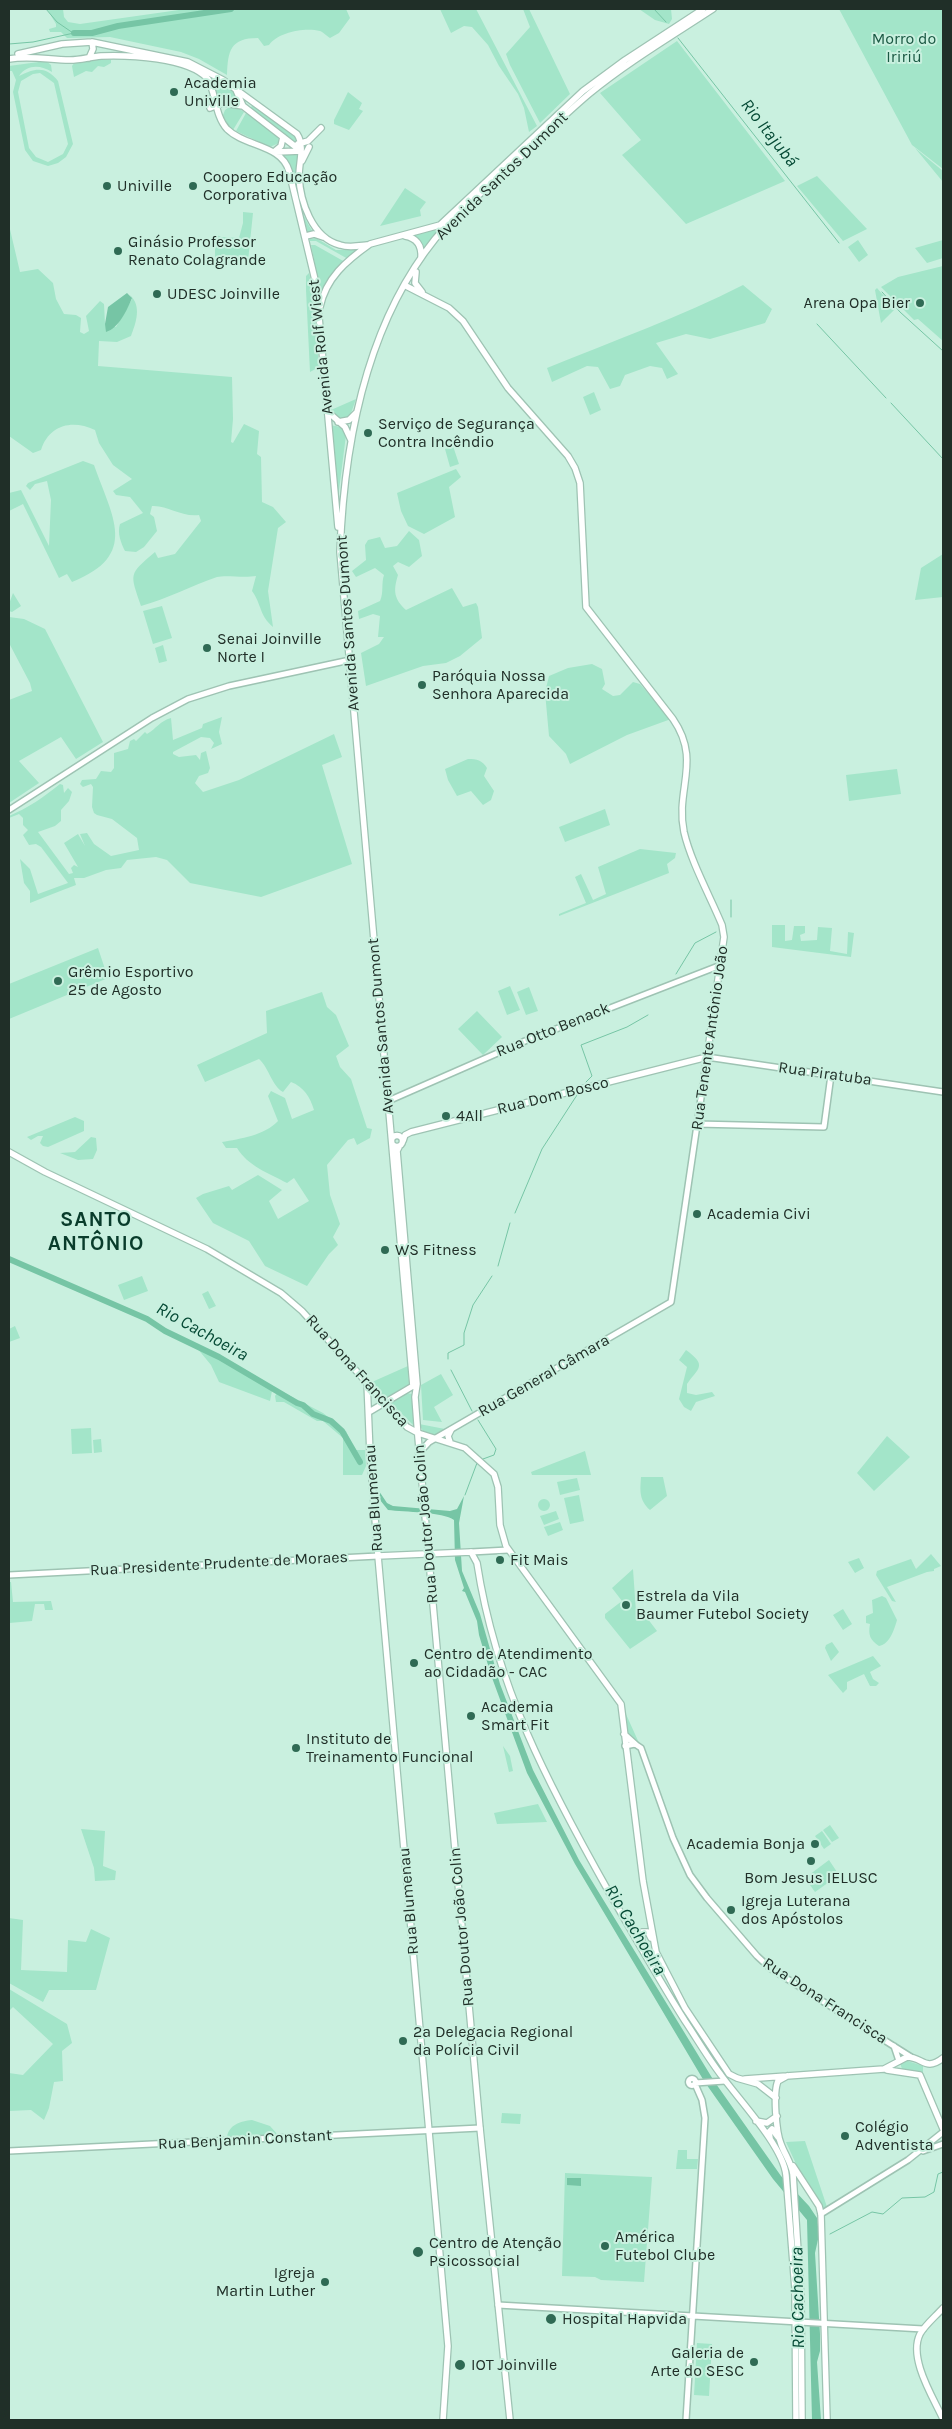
<!DOCTYPE html>
<meta charset="utf-8">
<style>
body{margin:0}
#map{position:relative;width:952px;height:2429px;overflow:hidden;background:#c9f0df;font-family:Karla,sans-serif}
canvas{display:block}
.frame{position:absolute;inset:0;border:10px solid #202f28;pointer-events:none}
</style>
<div id="map">
<canvas width="952" height="2429"></canvas>
<div class="frame"></div>
</div>
<script>
const c = document.querySelector('canvas').getContext('2d');
c.lineJoin = 'round';
function fill(path, color) { c.fillStyle = color; c.fill(path, 'evenodd'); }
function strokePath(path, color, width, dash) { c.strokeStyle = color; c.lineWidth = width; c.lineCap = dash ? 'butt' : 'round'; c.setLineDash(dash || []); c.stroke(path); }
function write(font, color, halo, rows, align = 'center') {
  c.font = font + ' Karla,sans-serif'; c.lineWidth = 4; c.setLineDash([]); c.textBaseline = 'middle'; c.strokeStyle = halo; c.fillStyle = color; for (const [text, x, y, turn = 0] of rows) {
    c.save(); c.translate(x, y); c.rotate((+turn || 0) * Math.PI / 180); c.textAlign = isNaN(turn) ? turn : align; if (halo) c.strokeText(text, 0, 0); c.fillText(text, 0, 0); c.restore();
  }
}
const green = new Path2D(`
 M47,9H63L64,17L68,22L80,24L186,9H346L350,18L339,33L330,38C327,36 323,32 320,31C305,27 278,32 269,45L264,46L258,38C230,38 228,51 227,75L199,59L181,52L110,37L67,38L61,32H50L49,29L56,27V24Z
 M440,9H476L537,126L529,132L524,108L518,94L499,66L488,45L472,27L464,26L451,33Z
 M523,9H529L570,94L540,123L510,65L506,54L530,27Z
 M639,9H671L672,19L669,24L655,20Z
 M839,9H943V169L912,145Z
 M677,41L785,181L686,224L622,155L641,140L600,93Z
 M93,60H111V63L104,67L98,66L92,72L86,71L74,77L72,66L75,62Z
 M46,61L51,65L52,72C41,65 27,64 19,76C34,69 45,65 58,81L73,144L66,157L58,163L48,166L33,161L25,150L13,92L16,80L12,71H9V78V66ZM40,73L54,83L68,144L63,154L48,162L36,157L29,148L18,92L21,81L33,74Z
 M210,75L234,91L239,102L219,99Z
 M348,92L362,103L359,109L363,111L349,130L334,124V120Z
 M253,104L295,137L298,143H295L250,109Z
 M231,106L237,107L244,112L233,130L228,126L223,115L225,110Z
 M246,113L278,136L279,143L270,147L236,131Z
 M915,148L943,171V182Z
 M282,154H298C295,181 297,211 314,233L308,234L289,165Z
 M817,176L867,229L843,241L797,186Z
 M405,188L426,202L420,210L421,216L380,226Z
 M243,212L253,213L248,261L215,260V234L221,237L239,238L243,223Z
 M9,225L20,272L38,269L53,283L56,299L64,314L76,315L81,318L80,332L84,334L89,331L86,316L100,301L104,304L105,324L116,327L132,299L130,295C142,306 136,323 131,336L117,342L99,341L98,366L232,377L233,419L231,442L233,443L244,424L259,431L257,454L261,457L262,502L273,507L286,522L278,528L268,591L273,627C259,615 262,605 252,591L256,576C244,578 226,575 217,577C191,586 167,599 141,606C130,573 128,575 155,552L158,558L175,554L201,521L199,515C180,517 168,505 152,506L150,514L154,517L157,531L144,547L136,552L125,551C121,543 117,533 120,524L143,513L130,497L116,495L113,491L132,479L113,465L99,443L95,430C72,419 49,425 41,450L33,453L9,436Z
 M442,227L423,252L412,236Z
 M316,238L336,250H358L348,259L316,241H310V239Z
 M858,240L868,255L859,262L848,247Z
 M943,240V258L927,263L915,248Z
 M311,245H315L345,262L329,278L321,294Z
 M943,266V341L918,319L914,320L881,287L898,277Z
 M309,273L311,281L319,367L310,372L306,290V276Z
 M743,285L772,309L765,323L710,339L686,334L656,343L678,374L667,379L662,368L650,366L625,375L620,386L610,389L598,367L587,366L552,382L547,368C613,341 680,317 743,285Z
 M877,288L895,309L881,323L875,290Z
 M594,392L601,410L590,415L583,397Z
 M356,399L350,416L340,419L331,410Z
 M330,425L341,427L346,435L338,498Z
 M453,446L459,464L450,467L445,449Z
 M83,461L94,465C112,517 140,555 72,582L67,574L59,578L23,504L9,511V493L21,490L49,546L51,500L47,481L35,484L30,490L26,486L28,483Z
 M456,469L461,477L449,487L455,517L424,534L408,526L401,511L397,493Z
 M409,531L419,540L422,556L409,567L398,562L393,566L398,575C393,591 394,599 406,610L452,588L463,607L476,603L478,607L482,638L460,656L446,663L423,666L366,686L361,653L379,644L384,637H378L380,616L373,614L359,619L358,611L380,601C384,592 381,584 384,575L375,568L356,577L352,571L366,560L365,545L368,540L380,537L385,548L397,546Z
 M943,554V597L915,600L921,568Z
 M13,593L21,606L12,612L9,611V604Z
 M162,606L172,638L153,644L143,611Z
 M9,617L24,619L45,629L103,742L76,759L61,737L19,761L39,783L9,803V700L32,691L30,683L9,643Z
 M163,645L167,661L159,663L155,648Z
 M592,664L602,669L605,684L602,689L613,696L620,695L633,682L640,684L671,719L627,735L570,764L566,754L549,736L545,692L549,676L568,668Z
 M518,690L521,697L508,702L505,695Z
 M222,717L219,732L222,744L211,749L214,743L210,738L201,737L173,752V754L179,757L196,755L200,760L201,753L206,751L210,768L208,773L199,776L195,783L203,792L239,780L334,734L342,757L322,765L352,864L261,897L190,883L167,860L156,857L127,860L121,868L106,870L84,878H74L76,885C60,891 45,897 30,903V891L24,883L20,859L30,869L38,894L68,883L41,847L36,844L29,845L23,835L28,830L23,825V818L19,814L9,818V816C28,808 44,797 60,784L63,785L64,793L68,788L72,792L69,801L61,810V821L55,826L38,832L69,874L73,873L71,868L74,865L78,867L64,843L78,834L85,846L80,834L87,833L94,844L111,856L139,850L137,838L112,819L97,815L94,813L92,807L93,787L91,784L83,787L80,784L82,780L96,779L101,771L111,772L114,768V753L128,749L130,741L134,739L136,741L145,732L147,734C157,728 160,721 171,718L173,740L202,728L203,724Z
 M468,759C477,759 482,760 487,768L484,776L494,791L491,800L483,805L471,791L457,796L448,780L445,769Z
 M897,769L901,794L849,801L846,775Z
 M605,809L610,825L565,842L559,827Z
 M640,849L676,853L675,858L667,864L669,873L559,916V914L586,903L575,877L581,874L593,900L606,894L598,867Z
 M772,925H785V941L792,940L794,926H805V933L800,935L801,941L817,940L818,927L832,928L830,951L847,954L848,932L854,933L851,957L772,947Z
 M98,948L108,978L9,1019V984Z
 M510,986L520,1010L507,1015L498,991Z
 M529,987L538,1011L526,1015L517,992Z
 M322,992L327,1007L336,1015L349,1046L336,1056L340,1067L351,1079L367,1128L372,1129L370,1138L357,1145L354,1138L348,1140L327,1165L330,1195L340,1224L333,1237L338,1245L329,1254L307,1286L265,1266L249,1241L213,1223L196,1198L203,1194L229,1186L232,1190L258,1175L282,1190L269,1201L278,1219L309,1201L294,1178L287,1183C268,1173 248,1166 237,1148H226L222,1142C240,1139 265,1135 278,1121L268,1096L271,1091L285,1098L292,1119L314,1110C310,1097 304,1087 291,1082L283,1092C272,1086 269,1068 259,1059L205,1082L197,1065L267,1033L266,1011Z
 M477,1011L502,1037L483,1055L458,1029Z
 M75,1117L84,1121V1131L48,1147L43,1146L40,1143L43,1136H38L31,1140L27,1137Z
 M91,1137L96,1138L97,1150L93,1159L78,1160L60,1153L75,1152Z
 M142,1276L148,1291L124,1300L118,1285Z
 M208,1291L216,1306L209,1309L202,1294Z
 M15,1326L20,1338L9,1342V1329Z
 M197,1348L227,1362L237,1370L251,1374L272,1391L270,1401L219,1382L211,1365Z
 M686,1350C708,1366 698,1368 687,1384V1393L696,1395L712,1392L715,1396L696,1402L691,1411L684,1407L679,1399L687,1367L679,1360Z
 M408,1366L409,1384L386,1398L372,1382Z
 M441,1374L453,1395L434,1407L442,1422L423,1420L421,1385Z
 M279,1390L323,1413L346,1431L355,1450H365L366,1466L362,1475H343V1438L323,1421H317L284,1402H276L275,1396Z
 M407,1393L412,1394L415,1427L390,1402Z
 M419,1424L445,1429C439,1436 431,1436 423,1431Z
 M91,1428L92,1453L72,1454L71,1429Z
 M887,1436L910,1457L874,1491L857,1473Z
 M101,1439L102,1452L94,1453L93,1440Z
 M585,1451L591,1475H532L531,1472Z
 M641,1477H663L667,1496L650,1510C639,1500 640,1491 641,1477Z
 M577,1478L580,1490L560,1495L557,1482Z
 M579,1495L584,1521L570,1524L564,1498Z
 M538 1505a6 6 0 1 1 12 0a6 6 0 1 1-12 0Z
 M556,1511L559,1519L544,1525L540,1516Z
 M560,1522L563,1530L548,1536L544,1527Z
 M931,1554L941,1566L934,1569V1571L927,1572L887,1587L896,1602L892,1601L876,1575L877,1571L911,1559L916,1569Z
 M859,1558L864,1568L855,1573L848,1562Z
 M633,1569L636,1612L641,1610L657,1631L630,1649L605,1618V1614L622,1601L612,1588Z
 M9,1582H11L13,1602L51,1601L53,1610H45L44,1604H35L32,1621L9,1623Z
 M882,1596L886,1598L897,1620C894,1630 890,1644 879,1646C870,1640 868,1635 870,1624L866,1623V1616L873,1613L872,1600Z
 M843,1609L852,1624L843,1630L833,1615Z
 M832,1642L839,1652L831,1661L825,1648L826,1645Z
 M873,1656L881,1666L870,1672L873,1679L879,1683L876,1686H870L864,1674L847,1682V1689L843,1693L828,1675Z
 M625,1712L639,1743L628,1737Z
 M503,1746L510,1756L513,1771L509,1772Z
 M538,1804L547,1822L497,1824L494,1813Z
 M830,1825L839,1838L832,1842L823,1830Z
 M81,1829L105,1831L103,1866L116,1871L115,1880L95,1881L94,1868Z
 M822,1831L831,1844L824,1849L815,1836Z
 M829,1860L839,1875L815,1892L805,1878Z
 M9,1918L23,1920L21,1970L67,1972L68,1940L86,1942L91,1929L110,1938L96,1990H49L43,2002L9,1983Z
 M9,1989L67,2024L72,2043L62,2051L63,2081L54,2082L49,2108L44,2120L31,2110L9,2111V2073L23,2075L53,2044L13,2007L9,2011Z
 M905,2060L923,2066V2073L902,2069L900,2063Z
 M502,2113L521,2114L520,2124L501,2123Z
 M252,2120L270,2126L278,2135L227,2137C229,2125 240,2121 252,2120Z
 M805,2141L827,2207L823,2209L801,2175L786,2142Z
 M678,2150H687V2159H698L697,2169H676Z
 M565,2173L652,2177L644,2282L601,2280L595,2277L562,2276Z
 M697,2343L712,2344L709,2396L694,2395Z`);
const water = new Path2D(`
 M127,293L132,298C127,310 119,328 106,332L105,324L108,307Z
 M379,1491L387,1503L393,1506L450,1511L457,1509L464,1496L459,1523L462,1571L480,1614L500,1684L533,1770L579,1860L714,2081L781,2176L809,2206L817,2218L819,2235L815,2253L820,2334V2351L817,2362L821,2420H812L807,2220L773,2179L704,2081L575,1864L527,1773L491,1675L479,1635L477,1621L465,1592L462,1591L464,1588L455,1560L454,1520C443,1512 404,1512 388,1510L376,1495Z
 M567,2178H581V2186L567,2185Z`);
const stream = new Path2D(`
 M46,9L57,22L73,33
 M654,9L666,22
 M678,38L839,243
 M9,44L33,42L74,33
 M882,292L900,312L943,351
 M817,324L886,398
 M891,403L943,459
 M731,917V900
 M676,974L695,943L716,932
 M586,1082L592,1076L581,1045L627,1027L648,1015
 M515,1213L542,1149L577,1095
 M498,1266L510,1223
 M448,1359V1353L464,1345V1333L473,1305L492,1276
 M451,1370L472,1411
 M478,1420L496,1449L494,1455L483,1459
 M465,1495L477,1463
 M830,2234L872,2212L883,2214L902,2198L925,2197L934,2192L938,2174L943,2172`);
const river = new Path2D(`
 M74,33H92L118,26L231,9
 M9,1259L147,1319L165,1331L219,1357L297,1403L303,1405L313,1414L331,1421L342,1431L360,1462`);
const secondary = new Path2D(`
 M9,810L152,718L188,699L229,686L350,660
 M388,1101L525,1041L721,965
 M697,1124L824,1127L831,1075
 M419,1453L429,1442L671,1302L707,1057L943,1092
 M471,1552L508,1550
 M9,1575L378,1556
 M625,1746L635,1744L641,1748L673,1838L690,1875L707,1898L757,1956L770,1968L911,2057
 M894,2046L899,2061
 M688.5 2082a3.5 3.5 0 1 1 7 0a3.5 3.5 0 1 1-7 0Z
 M695,2083L725,2081
 M9,2151L480,2128
 M923,2151L943,2144
 M821,2214L908,2160L943,2132
 M498,2305L923,2329
 M686,2420L705,2118L702,2100L695,2084`);
const primary = new Path2D(`
 M18,54L62,44L92,42L188,62L223,80L297,134C305,146 299,162 299,176C300,201 312,238 340,245C349,248 358,246 367,245
 M89,58L93,49L92,42
 M9,59C30,55 49,60 70,60C80,60 90,57 101,56C128,55 188,57 208,79C216,94 215,116 227,129C245,147 281,144 289,171L316,284L338,527
 M236,90L243,106
 M210,108L223,103L243,106L301,151
 M298,144L308,141L321,128
 M275,151L281,146L283,137
 M276,152L301,151
 M302,161L309,147
 M306,236L314,234L323,237
 M405,236C417,238 422,246 421,258
 M416,272L415,283L422,292
 M320,307C326,278 346,261 370,244L440,225L583,91L625,60L703,9
 M328,412L345,427L351,440
 M338,422L349,420L356,413
 M391.5 1141a5.5 5.5 0 1 1 11 0a5.5 5.5 0 1 1-11 0Z
 M403,1141L405,1135L411,1132L707,1057L724,937L722,925C710,896 691,862 684,832C675,789 702,761 673,719L586,607L580,483L575,468L568,456L508,388L463,321L449,308L406,286
 M399,1147L397,1151L417,1384L415,1397L418,1437L480,2128L510,2420
 M9,1152L45,1172L207,1249L281,1293L302,1311L407,1427L418,1433L465,1448L494,1474L498,1487L500,1525L506,1546L621,1704L643,1881L656,1952L685,2008L729,2074L737,2078L758,2084L776,2098
 M367,1382L370,1454L378,1556L448,2346L443,2420
 M369,1412L413,1386L340,552C344,444 366,325 435,239C458,211 488,188 514,163C539,140 563,116 589,94C628,62 672,36 713,9
 M450,1442L448,1436L451,1430
 M378,1556L471,1552L477,1563C496,1687 549,1786 610,1894C635,1937 659,1980 685,2021C697,2039 708,2058 721,2075C739,2100 783,2146 786,2175L795,2289L796,2420
 M624,1734L635,1744
 M642,1944V1932H648L651,1938
 M887,2070L920,2075L943,2129
 M787,2076L778,2081C773,2092 776,2132 781,2144C785,2155 791,2162 793,2174L801,2298L802,2420
 M745,2079L884,2069L907,2057C923,2057 925,2072 943,2058
 M756,2121L767,2123L777,2116
 M770,2138L769,2132L772,2129L778,2137
 M793,2166L819,2206L821,2214L827,2420
 M943,2308C936,2316 925,2325 920,2334C908,2358 933,2397 943,2419`);
const markers = [
 [174,92,5,"#2f6a54"],
 [107,186,5,"#2f6a54"],
 [193,186,5,"#2f6a54"],
 [118,251,5,"#2f6a54"],
 [157,294,5,"#2f6a54"],
 [920,303,5,"#2f6a54"],
 [368,433,5,"#2f6a54"],
 [207,648,5,"#2f6a54"],
 [422,685,5,"#2f6a54"],
 [58,981,5,"#2f6a54"],
 [446,1116,5,"#2f6a54"],
 [697,1214,5,"#2f6a54"],
 [385,1250,5,"#2f6a54"],
 [500,1560,5,"#2f6a54"],
 [626,1605,5,"#2f6a54"],
 [414,1663,5,"#2f6a54"],
 [471,1716,5,"#2f6a54"],
 [296,1748,5,"#2f6a54"],
 [815,1844,5,"#2f6a54"],
 [811,1861,5,"#2f6a54"],
 [731,1910,5,"#2f6a54"],
 [403,2041,5,"#2f6a54"],
 [845,2136,5,"#2f6a54"],
 [605,2246,5,"#2f6a54"],
 [418,2252,6,"#2f6a54"],
 [325,2282,5,"#2f6a54"],
 [551,2319,6,"#2f6a54"],
 [754,2362,5,"#2f6a54"],
 [460,2365,6,"#2f6a54"]
];
const parkNames = [
 ["Morro do",904,39],
 ["Iririú",904,57]
];
const poiNames = [
 ["Academia",184,83],
 ["Univille",184,101],
 ["Coopero Educação",203,177],
 ["Corporativa",203,195],
 ["Univille",117,186],
 ["Ginásio Professor",128,242],
 ["Renato Colagrande",128,260],
 ["UDESC Joinville",167,294],
 ["Arena Opa Bier",910,303,"right"],
 ["Serviço de Segurança",378,424],
 ["Contra Incêndio",378,442],
 ["Senai Joinville",217,639],
 ["Norte I",217,657],
 ["Paróquia Nossa",432,676],
 ["Senhora Aparecida",432,694],
 ["Grêmio Esportivo",68,972],
 ["25 de Agosto",68,990],
 ["4All",456,1116],
 ["Academia Civi",707,1214],
 ["WS Fitness",395,1250],
 ["Fit Mais",510,1560],
 ["Estrela da Vila",636,1596],
 ["Baumer Futebol Society",636,1614],
 ["Centro de Atendimento",424,1654],
 ["ao Cidadão - CAC",424,1672],
 ["Academia",481,1707],
 ["Smart Fit",481,1725],
 ["Instituto de",306,1739],
 ["Treinamento Funcional",306,1757],
 ["Academia Bonja",805,1844,"right"],
 ["Bom Jesus IELUSC",811,1878,"center"],
 ["Igreja Luterana",741,1901],
 ["dos Apóstolos",741,1919],
 ["2ª Delegacia Regional",413,2032],
 ["da Polícia Civil",413,2050],
 ["Colégio",855,2127],
 ["Adventista",855,2145],
 ["América",615,2237],
 ["Futebol Clube",615,2255],
 ["Centro de Atenção",429,2243],
 ["Psicossocial",429,2261],
 ["Igreja",315,2273,"right"],
 ["Martin Luther",315,2291,"right"],
 ["Hospital Hapvida",562,2319],
 ["Galeria de",744,2353,"right"],
 ["Arte do SESC",744,2371,"right"],
 ["IOT Joinville",471,2365]
];
const streetNames = [
 ["Avenida Santos Dumont",502,176,-44],
 ["Avenida Rolf Wiest",321,347,-96],
 ["Avenida Santos Dumont",348,623,-94],
 ["Avenida Santos Dumont",381,1026,-95],
 ["Rua Otto Benack",553,1030,-22],
 ["Rua Tenente Antônio João",710,1038,-82],
 ["Rua Piratuba",825,1074,8],
 ["Rua Dom Bosco",553,1096,-14],
 ["Rua Dona Francisca",357,1371,48],
 ["Rua General Câmara",544,1376,-30],
 ["Rua Blumenau",374,1498,-94],
 ["Rua Doutor João Colin",426,1524,-95],
 ["Rua Presidente Prudente de Moraes",219,1564,-3],
 ["Rua Blumenau",409,1901,-95],
 ["Rua Doutor João Colin",462,1927,-95],
 ["Rua Dona Francisca",825,2001,33],
 ["Rua Benjamin Constant",245,2140,-3]
];
const waterNames = [
 ["Rio Itajubá",769,133,52],
 ["Rio Cachoeira",202,1332,29],
 ["Rio Cachoeira",635,1930,59],
 ["Rio Cachoeira",798,2298,-91]
];
const districtNames = [
 ["SANTO",96,1220],
 ["ANTÔNIO",96,1244]
];
fill(green, '#a3e5c9');
fill(water, '#76c5a5');
strokePath(stream, '#76c5a5', 1);
strokePath(river, '#76c5a5', 6);
strokePath(secondary, '#9ec3b3', 8);
strokePath(primary, '#9ec3b3', 8);
strokePath(secondary, '#fff', 5);
strokePath(primary, '#fff', 5.5);
for (const [x, y, r, color] of markers) { const dot = new Path2D(); dot.arc(x, y, r, 0, 2 * Math.PI); c.fillStyle = color; c.fill(dot); strokePath(dot, '#c9f0df', 2); }
write('16px', '#1a5843', '#c9f0df', parkNames);
write('16px', '#202f28', '#c9f0df', poiNames, 'left');
write('16px', '#202f28', '#c9f0df', streetNames);
write('italic 18px', '#054a35', '#c9f0df', waterNames);
c.letterSpacing = '1px';
write('bold 21px', '#093c2b', '#c9f0df', districtNames);
c.letterSpacing = '0px';
</script>
